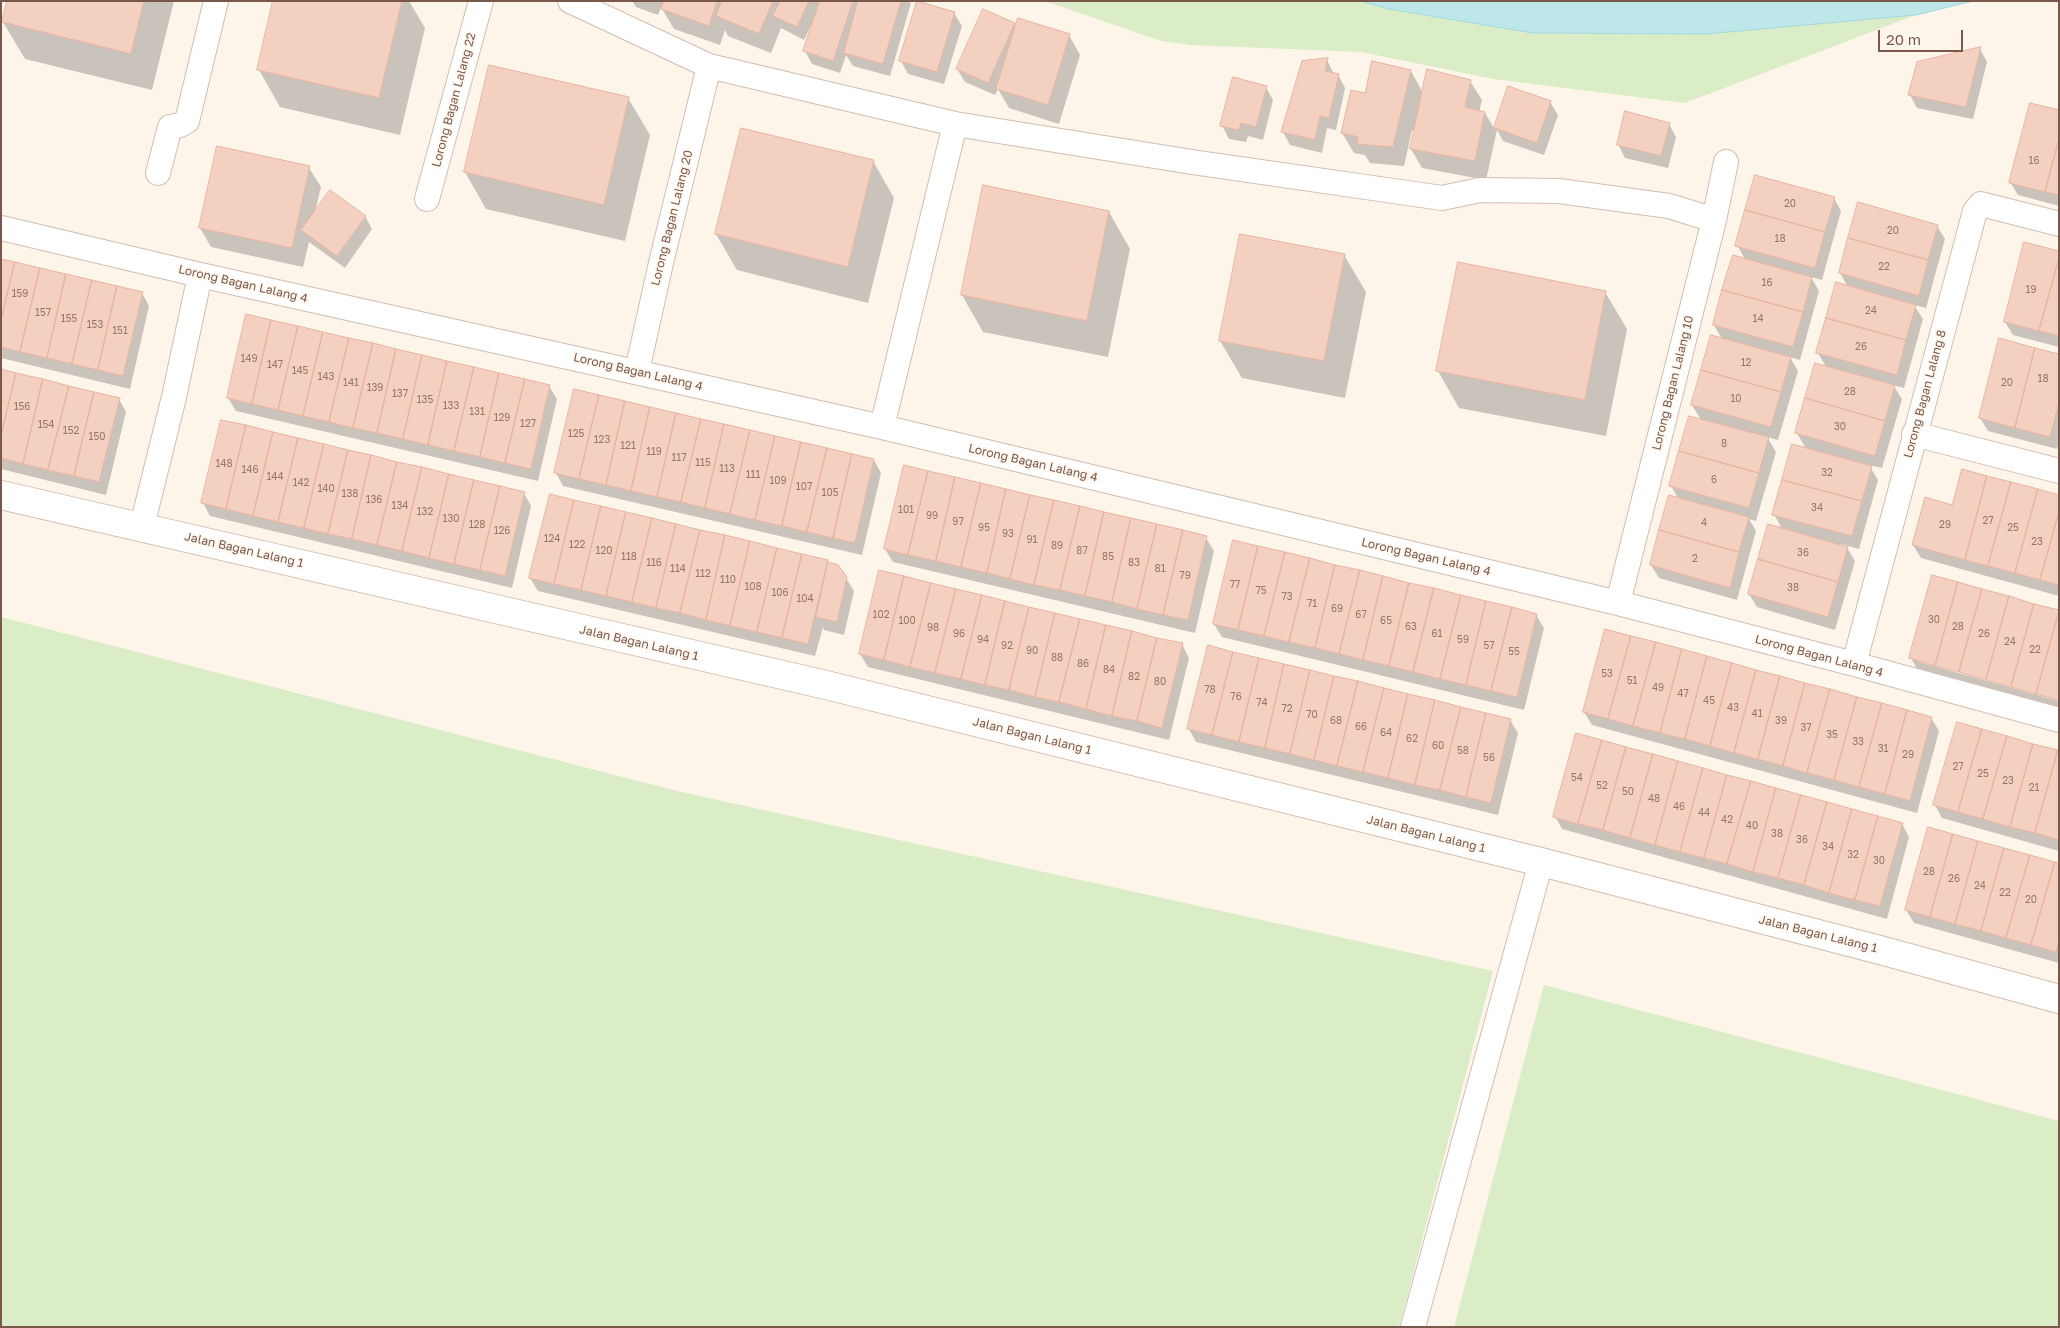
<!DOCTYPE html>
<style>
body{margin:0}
#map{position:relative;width:2060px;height:1328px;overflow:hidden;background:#fdf4ea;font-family:"Golos Text",sans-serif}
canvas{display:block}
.frame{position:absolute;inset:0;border:2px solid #7a574b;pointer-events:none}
.scale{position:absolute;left:1878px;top:30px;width:85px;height:22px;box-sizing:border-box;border:2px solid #7a574b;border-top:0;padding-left:6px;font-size:15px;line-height:18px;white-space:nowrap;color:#7a574b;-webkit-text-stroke:4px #fff8f1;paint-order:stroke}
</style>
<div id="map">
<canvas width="2060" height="1328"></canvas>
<div class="frame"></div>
<div class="scale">20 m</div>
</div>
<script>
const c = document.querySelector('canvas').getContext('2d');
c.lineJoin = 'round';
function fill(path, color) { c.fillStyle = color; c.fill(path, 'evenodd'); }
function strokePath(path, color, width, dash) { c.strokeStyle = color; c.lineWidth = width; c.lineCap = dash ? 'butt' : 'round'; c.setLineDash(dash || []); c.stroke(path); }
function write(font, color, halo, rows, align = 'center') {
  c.font = font + ' "Golos Text",sans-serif'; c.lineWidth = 4; c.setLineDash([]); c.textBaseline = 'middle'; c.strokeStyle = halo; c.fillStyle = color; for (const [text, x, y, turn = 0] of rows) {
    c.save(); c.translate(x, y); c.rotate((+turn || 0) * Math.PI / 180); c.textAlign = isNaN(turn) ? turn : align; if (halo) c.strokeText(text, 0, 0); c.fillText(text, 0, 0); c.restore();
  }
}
const green = new Path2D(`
 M1045,1H1361L1389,9L1533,33L1706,34L1916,15L1685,103L1493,79L1361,52L1191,45L1161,41Z
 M1,617L677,791L1493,971L1399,1327H1Z
 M1544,985L2059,1121V1327H1454Z`);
const water = new Path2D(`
 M1361,1H1973L1916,15L1706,34L1533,33L1389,9Z`);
const shadow = new Path2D(`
 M8,1H174L152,90L25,59L3,22Z
 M275,1H409L425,28L400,135L280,107L259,70Z
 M632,1H909L911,3L890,76L853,66L846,55L840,73L812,64L805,51L814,23H812L804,40L781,28L771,53L728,36L725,30L720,45L674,29L661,7L658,15L636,7Z
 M954,13L962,26L944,84L908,74L901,61Z
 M1014,24L1016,28L1069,35L1080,55L1059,124L1009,108L998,89L995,95L965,82L957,69Z
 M1980,49L1987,62L1973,119L1917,108L1910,95Z
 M1327,60L1334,74L1338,75L1345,88L1336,130L1327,128L1322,153L1290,145L1283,132Z
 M1411,71L1423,93L1470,81L1482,100L1479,112L1485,113L1495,130L1509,87L1550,102L1558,115L1544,155L1503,141L1497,130L1486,180L1422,168L1411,149L1415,131L1412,130L1404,166L1370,163L1365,155L1354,153L1342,133L1366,95Z
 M1266,87L1273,100L1263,140L1248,136L1246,142L1229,139L1222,125Z
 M628,98L650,135L625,241L486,209L465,172Z
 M2059,112V206L2018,195L2010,182Z
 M1669,124L1676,137L1668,168L1625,158L1618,144Z
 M873,161L894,198L868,303L737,270L716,234Z
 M309,168L321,187L315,212L365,216L372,229L345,268L309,242L303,267L211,247L200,228Z
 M1834,198L1841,211L1822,280L1811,277L1819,291L1800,360L1790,357L1798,371L1778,440L1767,437L1776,452L1756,521L1749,519L1756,531L1737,600L1659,578L1651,565L1678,498L1671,486L1701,420L1692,405L1722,339L1714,325L1745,259L1737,245Z
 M1109,212L1130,249L1108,357L983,332L962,295Z
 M1937,226L1945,239L1926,308L1914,305L1923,319L1904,388L1893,385L1902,399L1882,468L1869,465L1878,480L1859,549L1841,544V546L1847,548L1855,561L1835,630L1757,607L1749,594L1782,529L1774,514L1806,449L1797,433L1826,367L1818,353L1848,287L1840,273Z
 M2059,252V347L2013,335L2005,322Z
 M1344,255L1366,292L1345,398L1242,378L1220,341Z
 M1,260L142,293L149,306L130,389L1,358Z
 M1605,292L1627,329L1606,436L1459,408L1438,371Z
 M2059,355V443L2057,449L1988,431L1980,418Z
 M1,371L119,399L126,412L106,495L1,469Z
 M549,386L557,399L538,481L236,411L228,398Z
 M874,460L881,473L862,555L563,486L556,473Z
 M524,493L531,506L512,588L210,516L203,503Z
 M2059,497V596L1921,558L1913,545L1953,507Z
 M1206,538L1214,551L1195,633L893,562L885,549Z
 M827,561L846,578L854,591L844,635L824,630L823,627L815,656L538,591L530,578Z
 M1933,577L2059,612V699L1919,660V662L2059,701V710L1918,671L1911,658Z
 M1536,615L1544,628L1524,710L1222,637L1214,624Z
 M1182,644L1189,658L1169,740L868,667L860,654Z
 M1584,712L1931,718L1939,731L1917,813L1592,725Z
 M1510,720L1518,733L1498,815L1196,742L1189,729Z
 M2059,752V851L1942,818L1935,805Z
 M1555,816L1902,824L1909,837L1887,919L1562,829Z
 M2059,864V963L1914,923L1906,910Z`);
const building = new Path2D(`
 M7,1H144L131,54L2,22Z
 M273,1H402L379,98L257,70Z
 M664,1H717L709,26L661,9Z
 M722,1H773L759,34L716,16Z
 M780,1H809L797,27L773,16Z
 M820,1H853L833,61L803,51Z
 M858,1H901L883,64L844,53Z
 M917,1L955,12L937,72L899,61Z
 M983,9L1015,23L988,83L956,69Z
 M1018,18L1070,34L1048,105L996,89Z
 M1981,47L1966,107L1908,95L1917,62Z
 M1328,58L1325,71L1339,74L1329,118L1320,116L1315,140L1281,132L1302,61Z
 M1372,61L1411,70L1393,147L1357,144L1358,137L1341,133L1351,90L1365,93Z
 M489,65L629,97L604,205L464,172Z
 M1427,69L1471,80L1465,107L1485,112L1475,161L1410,149Z
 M1233,77L1267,86L1256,127L1241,123L1239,130L1220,126Z
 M1508,86L1551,101L1537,143L1494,128Z
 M2030,103L2059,110V139L2045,192L2009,183Z
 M1625,111L1670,123L1661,156L1617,145Z
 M741,128L874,160L848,267L715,234Z
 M2059,139V195L2045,192Z
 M217,146L310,166L292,248L199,228Z
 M1755,175L1835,197L1825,232L1745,210Z
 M983,185L1109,211L1087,321L961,295Z
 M330,190L366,216L337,256L301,230Z
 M1858,202L1938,225L1928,260L1848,238Z
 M1745,210L1825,232L1815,268L1735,246Z
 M1240,234L1345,254L1324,361L1219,341Z
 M1848,238L1928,260L1919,296L1839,273Z
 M2024,242L2059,251V258L2039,331L2004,322Z
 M1733,255L1812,277L1803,312L1722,290Z
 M2059,258V336L2039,331Z
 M1,259L15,262L1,320Z
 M15,262L40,268L20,352L1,347V320Z
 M1458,262L1606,291L1585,400L1436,371Z
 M40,268L66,274L47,358L20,352Z
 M66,274L92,280L72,364L47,358Z
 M92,280L117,286L98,370L72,364Z
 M1836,282L1916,305L1906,340L1826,318Z
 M117,286L143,292L123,376L98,370Z
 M1722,290L1803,312L1793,347L1713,325Z
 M246,314L271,320L252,404L227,398Z
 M1826,318L1906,340L1897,375L1816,353Z
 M271,320L298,326L278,410L252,404Z
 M298,326L323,332L303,416L278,410Z
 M323,332L349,338L329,422L303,416Z
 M1711,335L1791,357L1781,392L1701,370Z
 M349,338L373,343L353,428L329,422Z
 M1999,338L2035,348L2015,428L1979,418Z
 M373,343L396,349L377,433L353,428Z
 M2035,348L2059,354V403L2050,437L2015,428Z
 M396,349L422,355L403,439L377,433Z
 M422,355L447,361L428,445L403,439Z
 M447,361L474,367L454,451L428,445Z
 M1815,363L1895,385L1885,421L1805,398Z
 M474,367L499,373L480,457L454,451Z
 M1,369L16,373L1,436Z
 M1701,370L1781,392L1771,427L1691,405Z
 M16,373L43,379L23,464L1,458V436Z
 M499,373L525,379L505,463L480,457Z
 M43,379L69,386L48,470L23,464Z
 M525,379L550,385L531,469L505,463Z
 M69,386L94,392L74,476L48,470Z
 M574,389L599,395L579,479L554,473Z
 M94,392L120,398L99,482L74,476Z
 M599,395L625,401L606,485L579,479Z
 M1805,398L1885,421L1875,456L1795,433Z
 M625,401L650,407L631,491L606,485Z
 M650,407L676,413L657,497L631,491Z
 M676,413L701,419L681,502L657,497Z
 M1689,416L1769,437L1759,473L1679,451Z
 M701,419L724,424L705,508L681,502Z
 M221,420L246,425L226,509L201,503Z
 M724,424L750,430L730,514L705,508Z
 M246,425L273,432L253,516L226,509Z
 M750,430L775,436L755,520L730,514Z
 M273,432L298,438L278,522L253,516Z
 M775,436L801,442L782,526L755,520Z
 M298,438L324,444L304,528L278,522Z
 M801,442L827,448L807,532L782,526Z
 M324,444L348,450L328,534L304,528Z
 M1792,444L1872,466L1862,501L1782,480Z
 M827,448L852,454L833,538L807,532Z
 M348,450L371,455L352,539L328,534Z
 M1679,451L1759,473L1749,508L1669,486Z
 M852,454L874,459L855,543L833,538Z
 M371,455L397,462L377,545L352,539Z
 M397,462L422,467L402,551L377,545Z
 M904,465L928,471L908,555L884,549Z
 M422,467L449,474L429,558L402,551Z
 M1962,469L1987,476L1965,560L1912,545L1925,497L1952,505Z
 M928,471L955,477L936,561L908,555Z
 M449,474L474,480L454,564L429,558Z
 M1987,476L2011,482L1988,566L1965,560Z
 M955,477L981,483L961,567L936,561Z
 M474,480L500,486L480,570L454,564Z
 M1782,480L1862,501L1852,536L1772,515Z
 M2011,482L2038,489L2015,573L1988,566Z
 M981,483L1006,489L987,573L961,567Z
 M500,486L525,492L505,576L480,570Z
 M1006,489L1030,495L1010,579L987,573Z
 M2038,489L2059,495V512L2040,580L2015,573Z
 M550,494L574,500L554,584L529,578Z
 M1030,495L1054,500L1034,585L1010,579Z
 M1669,495L1749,517L1739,552L1659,530Z
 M574,500L601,506L581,590L554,584Z
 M1054,500L1080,506L1060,590L1034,585Z
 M601,506L626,512L606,596L581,590Z
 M1080,506L1104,512L1085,596L1060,590Z
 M626,512L652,518L632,602L606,596Z
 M1104,512L1131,518L1112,602L1085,596Z
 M2059,512V585L2040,580Z
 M652,518L676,524L656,608L632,602Z
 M1131,518L1157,524L1137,609L1112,602Z
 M676,524L700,530L680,613L656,608Z
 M1157,524L1183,530L1163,615L1137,609Z
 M1768,524L1848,547L1838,582L1758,559Z
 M700,530L725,535L706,620L680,613Z
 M1183,530L1207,536L1188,620L1163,615Z
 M1659,530L1739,552L1730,588L1650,565Z
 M725,535L750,541L730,626L706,620Z
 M1233,540L1258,546L1238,630L1213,624Z
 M750,541L777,548L757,632L730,626Z
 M1258,546L1285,552L1264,636L1238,630Z
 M777,548L802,554L782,638L757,632Z
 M1285,552L1310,558L1289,642L1264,636Z
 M802,554L828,560L808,644L782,638Z
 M1310,558L1335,565L1315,648L1289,642Z
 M1758,559L1838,582L1828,617L1748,594Z
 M828,562L838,565L847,577L837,622L816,617Z
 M1335,565L1360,570L1339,654L1315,648Z
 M879,570L904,576L884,660L859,654Z
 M1360,570L1383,576L1363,660L1339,654Z
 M1932,575L1958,582L1935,666L1909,658Z
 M904,576L931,583L910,667L884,660Z
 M1383,576L1409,583L1389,666L1363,660Z
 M1958,582L1982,589L1959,672L1935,666Z
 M931,583L956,589L935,673L910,667Z
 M1409,583L1434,588L1413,672L1389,666Z
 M1434,588L1461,595L1440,679L1413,672Z
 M956,589L982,595L961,679L935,673Z
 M1982,589L2009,596L1986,680L1959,672Z
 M982,595L1005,601L985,685L961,679Z
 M1461,595L1486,601L1466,685L1440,679Z
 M2009,596L2034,604L2011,687L1986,680Z
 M1005,601L1029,607L1009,690L985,685Z
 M1486,601L1512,607L1491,691L1466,685Z
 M2034,604L2059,610L2036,694L2011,687Z
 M1029,607L1055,613L1035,697L1009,690Z
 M1512,607L1537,614L1517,697L1491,691Z
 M1055,613L1080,619L1059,702L1035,697Z
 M2059,613V700L2036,694Z
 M1080,619L1106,625L1086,709L1059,702Z
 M1106,625L1132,631L1112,716L1086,709Z
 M1605,629L1631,636L1608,719L1583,712Z
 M1132,631L1157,638L1137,721L1112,716Z
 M1631,636L1656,642L1633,726L1608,719Z
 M1157,638L1183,643L1162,728L1137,721Z
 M1656,642L1682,649L1660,733L1633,726Z
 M1208,645L1233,652L1212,735L1187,729Z
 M1682,649L1707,656L1685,739L1660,733Z
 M1233,652L1259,658L1239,742L1212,735Z
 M1707,656L1732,663L1710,746L1685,739Z
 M1259,658L1284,664L1265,748L1239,742Z
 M1732,663L1756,670L1734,753L1710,746Z
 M1284,664L1310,670L1290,754L1265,748Z
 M1310,670L1334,676L1314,760L1290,754Z
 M1756,670L1780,676L1758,759L1734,753Z
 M1334,676L1358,681L1337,766L1314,760Z
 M1780,676L1805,683L1783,766L1758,759Z
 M1358,681L1384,688L1363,772L1337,766Z
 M1805,683L1830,689L1807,773L1783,766Z
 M1384,688L1408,694L1388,778L1363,772Z
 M1830,689L1857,697L1834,780L1807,773Z
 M1408,694L1435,700L1415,785L1388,778Z
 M1857,697L1882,703L1859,787L1834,780Z
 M1435,700L1461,707L1440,790L1415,785Z
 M1882,703L1907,710L1885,794L1859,787Z
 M1461,707L1486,713L1466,797L1440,790Z
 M1907,710L1932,717L1910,801L1885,794Z
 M1486,713L1511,719L1491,803L1466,797Z
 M1957,722L1982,729L1958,812L1933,805Z
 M1982,729L2007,736L1983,819L1958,812Z
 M1576,733L1602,740L1578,824L1553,817Z
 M2007,736L2033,744L2010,827L1983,819Z
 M1602,740L1626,747L1603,830L1578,824Z
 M2033,744L2058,750L2035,833L2010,827Z
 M1626,747L1653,754L1630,838L1603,830Z
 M2058,750H2059V840L2035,833Z
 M1653,754L1678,761L1655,845L1630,838Z
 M1678,761L1703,768L1680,852L1655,845Z
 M1703,768L1727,775L1704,858L1680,852Z
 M1727,775L1751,781L1727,864L1704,858Z
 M1751,781L1776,788L1753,872L1727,864Z
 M1776,788L1801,795L1778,878L1753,872Z
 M1801,795L1827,802L1804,885L1778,878Z
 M1827,802L1852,809L1829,893L1804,885Z
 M1852,809L1878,816L1855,900L1829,893Z
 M1878,816L1903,823L1880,906L1855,900Z
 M1928,827L1953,834L1930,917L1905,910Z
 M1953,834L1978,841L1955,924L1930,917Z
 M1978,841L2004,848L1981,931L1955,924Z
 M2004,848L2030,855L2006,938L1981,931Z
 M2030,855L2055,862L2031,945L2006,938Z
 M2055,862L2059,863V940L2056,952L2031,945Z`);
const street = new Path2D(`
 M570,1L709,66L955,124L1192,162L1442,198L1480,190L1559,191L1669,206L1714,220
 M158,173L170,127L180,125L187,121L216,1
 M427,199L481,1
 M1,228L200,275L882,427L1618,603L1854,664L2059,720
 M637,371L661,263L709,66
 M882,427L955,124
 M1914,434L2059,471
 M142,526L174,397L200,275
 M1618,603L1714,220L1726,162
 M1854,664L1975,211L1981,204L2059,224
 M1413,1327L1541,862`);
const secondary = new Path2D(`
 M1,495L826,685L1541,862L1880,950L2059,999`);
const numberNames = [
 ["16",2034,161],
 ["20",1790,204],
 ["20",1893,231],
 ["18",1780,239],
 ["22",1884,267],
 ["16",1767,283],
 ["19",2031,290],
 ["159",20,294],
 ["24",1871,311],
 ["157",43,313],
 ["155",69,319],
 ["14",1758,319],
 ["153",95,325],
 ["151",120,331],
 ["26",1861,347],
 ["149",249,359],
 ["12",1746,363],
 ["147",275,365],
 ["145",300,371],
 ["143",326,377],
 ["18",2043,379],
 ["141",351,383],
 ["20",2007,383],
 ["139",375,388],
 ["28",1850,392],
 ["137",400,394],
 ["10",1736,399],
 ["135",425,400],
 ["133",451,406],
 ["156",22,407],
 ["131",477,412],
 ["129",502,418],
 ["127",528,424],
 ["154",46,425],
 ["30",1840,427],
 ["152",71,431],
 ["125",576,434],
 ["150",97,437],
 ["123",602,440],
 ["8",1724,444],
 ["121",628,446],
 ["119",654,452],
 ["117",679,458],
 ["115",703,463],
 ["148",224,464],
 ["113",727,469],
 ["146",250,470],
 ["32",1827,473],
 ["111",753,475],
 ["144",275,477],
 ["6",1714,480],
 ["109",778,481],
 ["142",301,483],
 ["107",804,487],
 ["140",326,489],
 ["105",830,493],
 ["138",350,494],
 ["136",374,500],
 ["134",400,506],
 ["34",1817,508],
 ["101",906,510],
 ["132",425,512],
 ["99",932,516],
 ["130",451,519],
 ["27",1988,521],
 ["97",958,522],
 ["4",1704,523],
 ["128",477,525],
 ["29",1945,525],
 ["95",984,528],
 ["25",2013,528],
 ["126",502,531],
 ["93",1008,534],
 ["124",552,539],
 ["91",1032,540],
 ["23",2037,542],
 ["122",577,545],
 ["89",1057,546],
 ["120",604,551],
 ["87",1082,551],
 ["36",1803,553],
 ["118",629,557],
 ["85",1108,557],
 ["2",1695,559],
 ["116",654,563],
 ["83",1134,563],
 ["114",678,569],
 ["81",1160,569],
 ["112",703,574],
 ["79",1185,576],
 ["110",728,580],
 ["77",1235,585],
 ["108",753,587],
 ["38",1793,588],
 ["75",1261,591],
 ["106",780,593],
 ["73",1287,597],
 ["104",805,599],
 ["71",1312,604],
 ["69",1337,609],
 ["102",881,615],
 ["67",1361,615],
 ["30",1934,620],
 ["100",907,621],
 ["65",1386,621],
 ["63",1411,627],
 ["28",1958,627],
 ["98",933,628],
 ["96",959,634],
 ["61",1437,634],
 ["26",1984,634],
 ["94",983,640],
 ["59",1463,640],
 ["24",2010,642],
 ["92",1007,646],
 ["57",1489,646],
 ["22",2035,650],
 ["90",1032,651],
 ["55",1514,652],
 ["88",1057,658],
 ["86",1083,664],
 ["84",1109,670],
 ["53",1607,674],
 ["82",1134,677],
 ["51",1632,681],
 ["80",1160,682],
 ["49",1658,688],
 ["78",1210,690],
 ["47",1683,694],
 ["76",1236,697],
 ["45",1709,701],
 ["74",1262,703],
 ["43",1733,708],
 ["72",1287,709],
 ["41",1757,714],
 ["70",1312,715],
 ["68",1336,721],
 ["39",1781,721],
 ["66",1361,727],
 ["37",1806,728],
 ["64",1386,733],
 ["35",1832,735],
 ["62",1412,739],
 ["33",1858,742],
 ["60",1438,746],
 ["31",1883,749],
 ["58",1463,751],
 ["29",1908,755],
 ["56",1489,758],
 ["27",1958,767],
 ["25",1983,774],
 ["54",1577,778],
 ["23",2008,781],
 ["52",1602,786],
 ["21",2034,788],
 ["50",1628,792],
 ["48",1654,799],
 ["46",1679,807],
 ["44",1704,813],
 ["42",1727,820],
 ["40",1752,826],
 ["38",1777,834],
 ["36",1802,840],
 ["34",1828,847],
 ["32",1853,855],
 ["30",1879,861],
 ["28",1929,872],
 ["26",1954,879],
 ["24",1980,886],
 ["22",2005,893],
 ["20",2031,900]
];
const streetNames = [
 ["Lorong Bagan Lalang 22",454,100,-75],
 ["Lorong Bagan Lalang 20",672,218,-76],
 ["Lorong Bagan Lalang 4",243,284,13],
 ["Lorong Bagan Lalang 4",638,372,13],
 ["Lorong Bagan Lalang 10",1673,383,-76],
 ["Lorong Bagan Lalang 8",1925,394,-75],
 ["Lorong Bagan Lalang 4",1033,463,13],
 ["Jalan Bagan Lalang 1",244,550,13],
 ["Lorong Bagan Lalang 4",1426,557,13],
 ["Jalan Bagan Lalang 1",639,643,13],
 ["Lorong Bagan Lalang 4",1819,656,15],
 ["Jalan Bagan Lalang 1",1032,736,14],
 ["Jalan Bagan Lalang 1",1426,834,14],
 ["Jalan Bagan Lalang 1",1818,934,14]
];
fill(green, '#daedc7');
fill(water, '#bde7e9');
strokePath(water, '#a2d8db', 1);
fill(shadow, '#0003');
fill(building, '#f4d0c0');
strokePath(building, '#e8b4a0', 1);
strokePath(street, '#d3bdb1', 26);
strokePath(secondary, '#d7bcae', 30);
strokePath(street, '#fff', 24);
strokePath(secondary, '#fff', 28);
write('10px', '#987568', null, numberNames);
write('12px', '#7a574b', '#fff8f1', streetNames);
</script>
